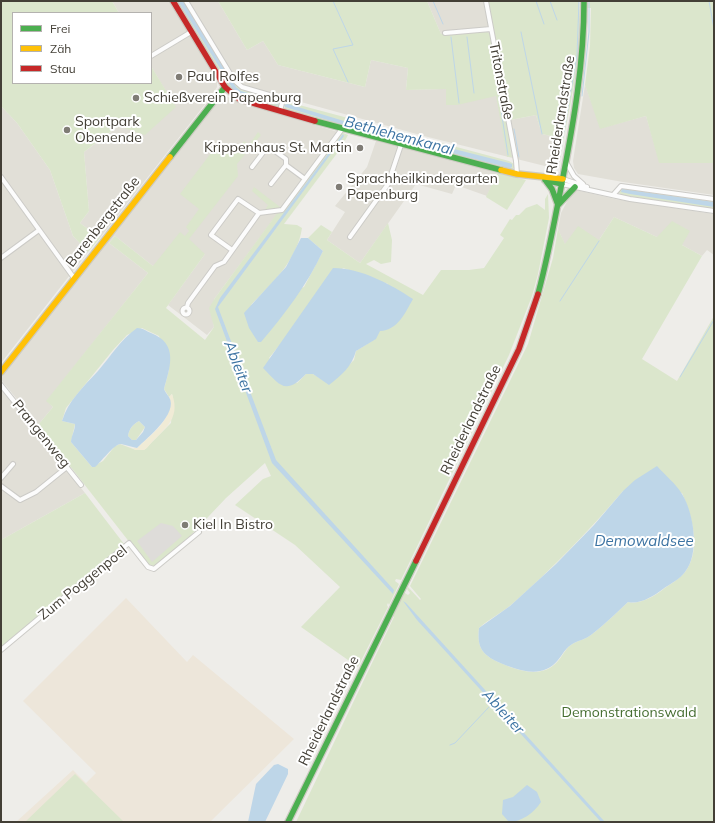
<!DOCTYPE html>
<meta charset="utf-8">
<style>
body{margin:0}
#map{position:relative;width:715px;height:823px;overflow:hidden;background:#eeede9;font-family:Mulish,sans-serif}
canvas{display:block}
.frame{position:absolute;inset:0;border:2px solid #433f36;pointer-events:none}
.legend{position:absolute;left:12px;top:12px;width:140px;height:72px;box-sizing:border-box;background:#fff;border:1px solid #b4b2af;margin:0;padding:5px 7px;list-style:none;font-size:12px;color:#433f36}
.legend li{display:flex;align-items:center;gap:8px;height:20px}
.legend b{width:20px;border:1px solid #b4b2af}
</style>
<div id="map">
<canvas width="715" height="823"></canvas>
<div class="frame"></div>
<ul class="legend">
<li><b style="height:5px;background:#4caf50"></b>Frei</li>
<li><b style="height:5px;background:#ffc107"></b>Zäh</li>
<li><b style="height:5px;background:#c62828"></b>Stau</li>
</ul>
</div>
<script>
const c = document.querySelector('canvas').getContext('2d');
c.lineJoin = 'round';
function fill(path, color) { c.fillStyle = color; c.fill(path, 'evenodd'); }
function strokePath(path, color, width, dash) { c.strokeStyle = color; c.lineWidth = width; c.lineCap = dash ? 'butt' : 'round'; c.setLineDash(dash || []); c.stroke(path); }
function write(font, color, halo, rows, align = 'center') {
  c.font = font + ' Mulish,sans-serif'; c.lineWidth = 4; c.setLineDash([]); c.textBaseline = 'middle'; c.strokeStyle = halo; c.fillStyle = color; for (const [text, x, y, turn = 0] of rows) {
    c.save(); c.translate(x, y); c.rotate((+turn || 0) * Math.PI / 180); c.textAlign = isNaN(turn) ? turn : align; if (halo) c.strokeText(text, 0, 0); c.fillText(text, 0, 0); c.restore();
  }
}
const residential = new Path2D(`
 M112,1H170L217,82V87L210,98L100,238L80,223L89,211L84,152L119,126L175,107L151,66V13H119Z
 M188,1H218L247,50L263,41L278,65L365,87L371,60L408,68L406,90L440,89L441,34L427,1H488L510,120L536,115L542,134L560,138L563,142L559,168L557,169L424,136L243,86L237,82Z
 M585,85L601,128L646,116L660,163H714V195L623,182L578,174L574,168L573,161Z
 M226,96L238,102L338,132L215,298L211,307L214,327L207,335L168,305L205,254L153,266L115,236L109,243L148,273L47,401L53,407L38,425L2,381V376L222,97Z
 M1,106L17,123L50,170L73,236L88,252L1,363Z
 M376,141L464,163L497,173L487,196L456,185L452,194L416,184L360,263L327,240L345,212L335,206L367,167Z
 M576,190L615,199L714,214V255L707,250L702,256L682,245L657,237L614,217L599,240L565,245L558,229L561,213L571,194Z
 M1,388L85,493L1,540Z`);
const commercial = new Path2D(`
 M126,598L187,662L193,655L294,739L210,822H16L73,770L86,783L96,773L23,701Z`);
const green = new Path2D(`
 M1,1H112L119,13H13V83H151V66L176,107L145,135L118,126L84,152L89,211L80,223L100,238L88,252L73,236L50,170L17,123L1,106Z
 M175,1H184L200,26L199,28H201L232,81L237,86L278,99L280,103L278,107L240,97L228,89L195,30Z
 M218,1H427L441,34L484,30L490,34L512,146L510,149L512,157H507L496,96L457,105H446V89L406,90L408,68L371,60L365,87L278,65L263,41L247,50Z
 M488,1H579C583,48 572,96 563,142L560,138L542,134L536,115L510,120Z
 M587,1H714V163H659L646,116L600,129L585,85L590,46L591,8H587Z
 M288,102L509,161L514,164V168L512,170L391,140L284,110L285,104Z
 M258,132L261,135L237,164L238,176L189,239L205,254L166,308L205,340L214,327L209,308L215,298L278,212L281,211L341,132L348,135L341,148L284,224L297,225L302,228C297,261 272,283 251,305L304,287L323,251L308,238L321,225L332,232L327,240L360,263L388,223L392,240L391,262L381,264L374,260L366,264L423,295L441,270H469L484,268L504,238L500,235L510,219L512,220L516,215H519L526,208L537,204L545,210V199L548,194L549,218L538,274L532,296L509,355L401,580L396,579L395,581L399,584L389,605L388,603L387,605L388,607L358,667L301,627L340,587L295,545L235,505L263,479L271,476L265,463L226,498L192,534L157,568L148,566L38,425L53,407L46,401L148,273L109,243L115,236L153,266L180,232L185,236L189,231L186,227L199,209L180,194L217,145L229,154L237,145L240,147L244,141L249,145ZM343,268L388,284L375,339L356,351L354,360L329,384L313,374H306L297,383L269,358ZM142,328L159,336L169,370L164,389L169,397L172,394L173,398L171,423L144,450H136L120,444L115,446L103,461L92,467L71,442L75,424L62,421L66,408L113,350L127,335Z
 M497,173L526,180L507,210L486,197Z
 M254,187L280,207V208L265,210L268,205L252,191Z
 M622,187L714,200V209L621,195L618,191Z
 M614,217L657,237L672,221L690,231L682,245L702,256L642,359L677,381L714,316V822H296L394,617L391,615L402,593H405L408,595L410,593L407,589L408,587L420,600L421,599L410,586L528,344L553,258L558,229L565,244L578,226L599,240ZM623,491L682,493C692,516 702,550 685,572C680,579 668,585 661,591C653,597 638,605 628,602C616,613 604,625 591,635C586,639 580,640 574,643C566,647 564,654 558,661C542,680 517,670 498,662C481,654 477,646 479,628C489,619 501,613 511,605C551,570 588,532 623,491Z
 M139,421L145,427L136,440H132L128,436C129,429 133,424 139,421Z
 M85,493L124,544L1,647V540Z
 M75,774L124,822H25Z`);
const sand = new Path2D(`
 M172,394C182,421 161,430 147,448L144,450H135L133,448H137C153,433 173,420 169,397Z`);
const parking = new Path2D(`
 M161,523L173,526L182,536L152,562L137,541Z`);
const water = new Path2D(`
 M178,1H183L236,87L241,91L277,101L278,105L240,95L234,91Z
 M288,104L344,121L509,163L512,164V167L510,168L351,127L285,107L284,105Z
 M343,134L344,136L218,307L276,460L394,590L393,594L272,463L215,309L220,298Z
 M622,189L714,202V207L630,194L621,192Z
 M301,238H308L323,251C307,285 285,314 261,342H258L249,328L244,313L286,267Z
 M333,268C361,268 390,284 413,299C405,313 398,330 380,331L376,339L356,351C352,366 342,375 329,385L313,374H306C285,396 280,385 263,368Z
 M137,328C143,328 146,331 151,333C179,344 170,367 164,389C165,392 167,394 169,397C179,413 147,438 137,448C131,447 127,445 121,444C115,443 101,462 95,467H92L71,442C71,436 75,431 75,424L62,421C68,401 84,386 98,371C111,356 120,340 137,328ZM139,421L145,427L143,432L136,440H132L128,436C129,429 133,424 139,421Z
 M657,466C665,475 676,484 682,494C694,513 700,554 685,572C680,579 670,584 663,589C654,596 639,605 628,602C616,613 604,625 591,635C586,639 580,640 574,643C566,647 563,654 558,660C542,680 517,670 498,662C481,654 477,646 479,628L510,606L556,564L594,525L623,491L635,480Z
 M403,601L406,603L605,822H601L417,620Z
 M278,764L288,769V774L265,822H248L256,784L274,765Z
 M527,785L537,792L541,802C534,813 521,822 509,822L502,814L503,800L513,797Z`);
const stream = new Path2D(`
 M333,1L353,45L333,49L348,82
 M433,1L443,24
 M536,1L544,24
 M550,1L557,20
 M709,1L714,29
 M521,32L542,134
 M451,37L459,103
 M467,37L474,93
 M582,96L589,32V1
 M499,97L508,155
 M514,129L519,157
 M563,137L577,55L579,1
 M560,301L599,241
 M680,377L714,320
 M450,745L455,743L489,707`);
const street = new Path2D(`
 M186,1L234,80L242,87L283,99L280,111
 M486,1L516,161L517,174
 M445,33L491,29
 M151,56L191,32
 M566,162L574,176L583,184
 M252,167L268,146L286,159V165
 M1,177L74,278
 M563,179L587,187
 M271,184L286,165L305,179
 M562,184L630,199L714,211
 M613,195L621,186L714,199
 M350,237L388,184L401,145
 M232,250L211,235L238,199L259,213
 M1,258L39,230
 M187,307L188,303L215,266L224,262L259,213L282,210L342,129
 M182.5 311a3.5 3.5 0 1 1 7 0a3.5 3.5 0 1 1-7 0Z
 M1,385L81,485
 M1,478L13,464
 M1,486L20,500L36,492L67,467
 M1,650L129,543L148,567L154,569L199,532`);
const fast = new Path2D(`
 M315,121L501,170
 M170,157L225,87
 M545,180L562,184
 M546,181L552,189L558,205
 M558,205L575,187
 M538,294C548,257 555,219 562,182C574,121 584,62 584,1
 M288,822L416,561`);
const slow = new Path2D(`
 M501,170L517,174L563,179
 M1,372L170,157`);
const jam = new Path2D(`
 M173,1L225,87L239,99L315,121
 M416,561L519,349L538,294`);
const markers = [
 [179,77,4,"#7f7c75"],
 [136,98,4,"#7f7c75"],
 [67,130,4,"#7f7c75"],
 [360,148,4,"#7f7c75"],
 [339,187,4,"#7f7c75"],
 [185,525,4,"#7f7c75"]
];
const poiNames = [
 ["Paul Rolfes",187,77],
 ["Schießverein Papenburg",144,98],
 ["Sportpark",75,122],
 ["Obenende",75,138],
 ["Krippenhaus St. Martin",352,148,"right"],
 ["Sprachheilkindergarten",347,179],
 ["Papenburg",347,195],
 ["Kiel In Bistro",193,525]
];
const streetNames = [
 ["Tritonstraße",501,81,79],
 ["Rheiderlandstraße",561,115,-81],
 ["Barenbergstraße",103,222,-52],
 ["Rheiderlandstraße",471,420,-64],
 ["Prangenweg",41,434,51],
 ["Zum Poggenpoel",83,583,-39],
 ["Rheiderlandstraße",329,711,-64]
];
const parkNames = [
 ["Demonstrationswald",629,713]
];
const waterNames = [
 ["Bethlehemkanal",399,136,15],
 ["Ableiter",238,367,69],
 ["Demowaldsee",644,541],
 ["Ableiter",503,712,48]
];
fill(residential, '#e1dfd7');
fill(commercial, '#ede6da');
fill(green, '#dbe6cc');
fill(sand, '#f0ebd6');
fill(parking, '#dedcd9');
fill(water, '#bed6e8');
strokePath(stream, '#bed6e8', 1);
strokePath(street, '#cccbc7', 6);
strokePath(fast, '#cccac1', 8);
strokePath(slow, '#cccac1', 8);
strokePath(jam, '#cccac1', 8);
strokePath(street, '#fcfcfc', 4);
strokePath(fast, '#4caf50', 5.5);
strokePath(slow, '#ffc107', 5.5);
strokePath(jam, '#c62828', 5.5);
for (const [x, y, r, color] of markers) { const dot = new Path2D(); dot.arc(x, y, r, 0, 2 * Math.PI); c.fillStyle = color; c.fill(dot); strokePath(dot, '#fff', 1.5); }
write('14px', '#433f36', '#fff', poiNames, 'left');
write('14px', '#433f36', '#fff', streetNames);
write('14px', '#466e31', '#fff', parkNames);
write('italic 15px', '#3c73a2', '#fff', waterNames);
</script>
